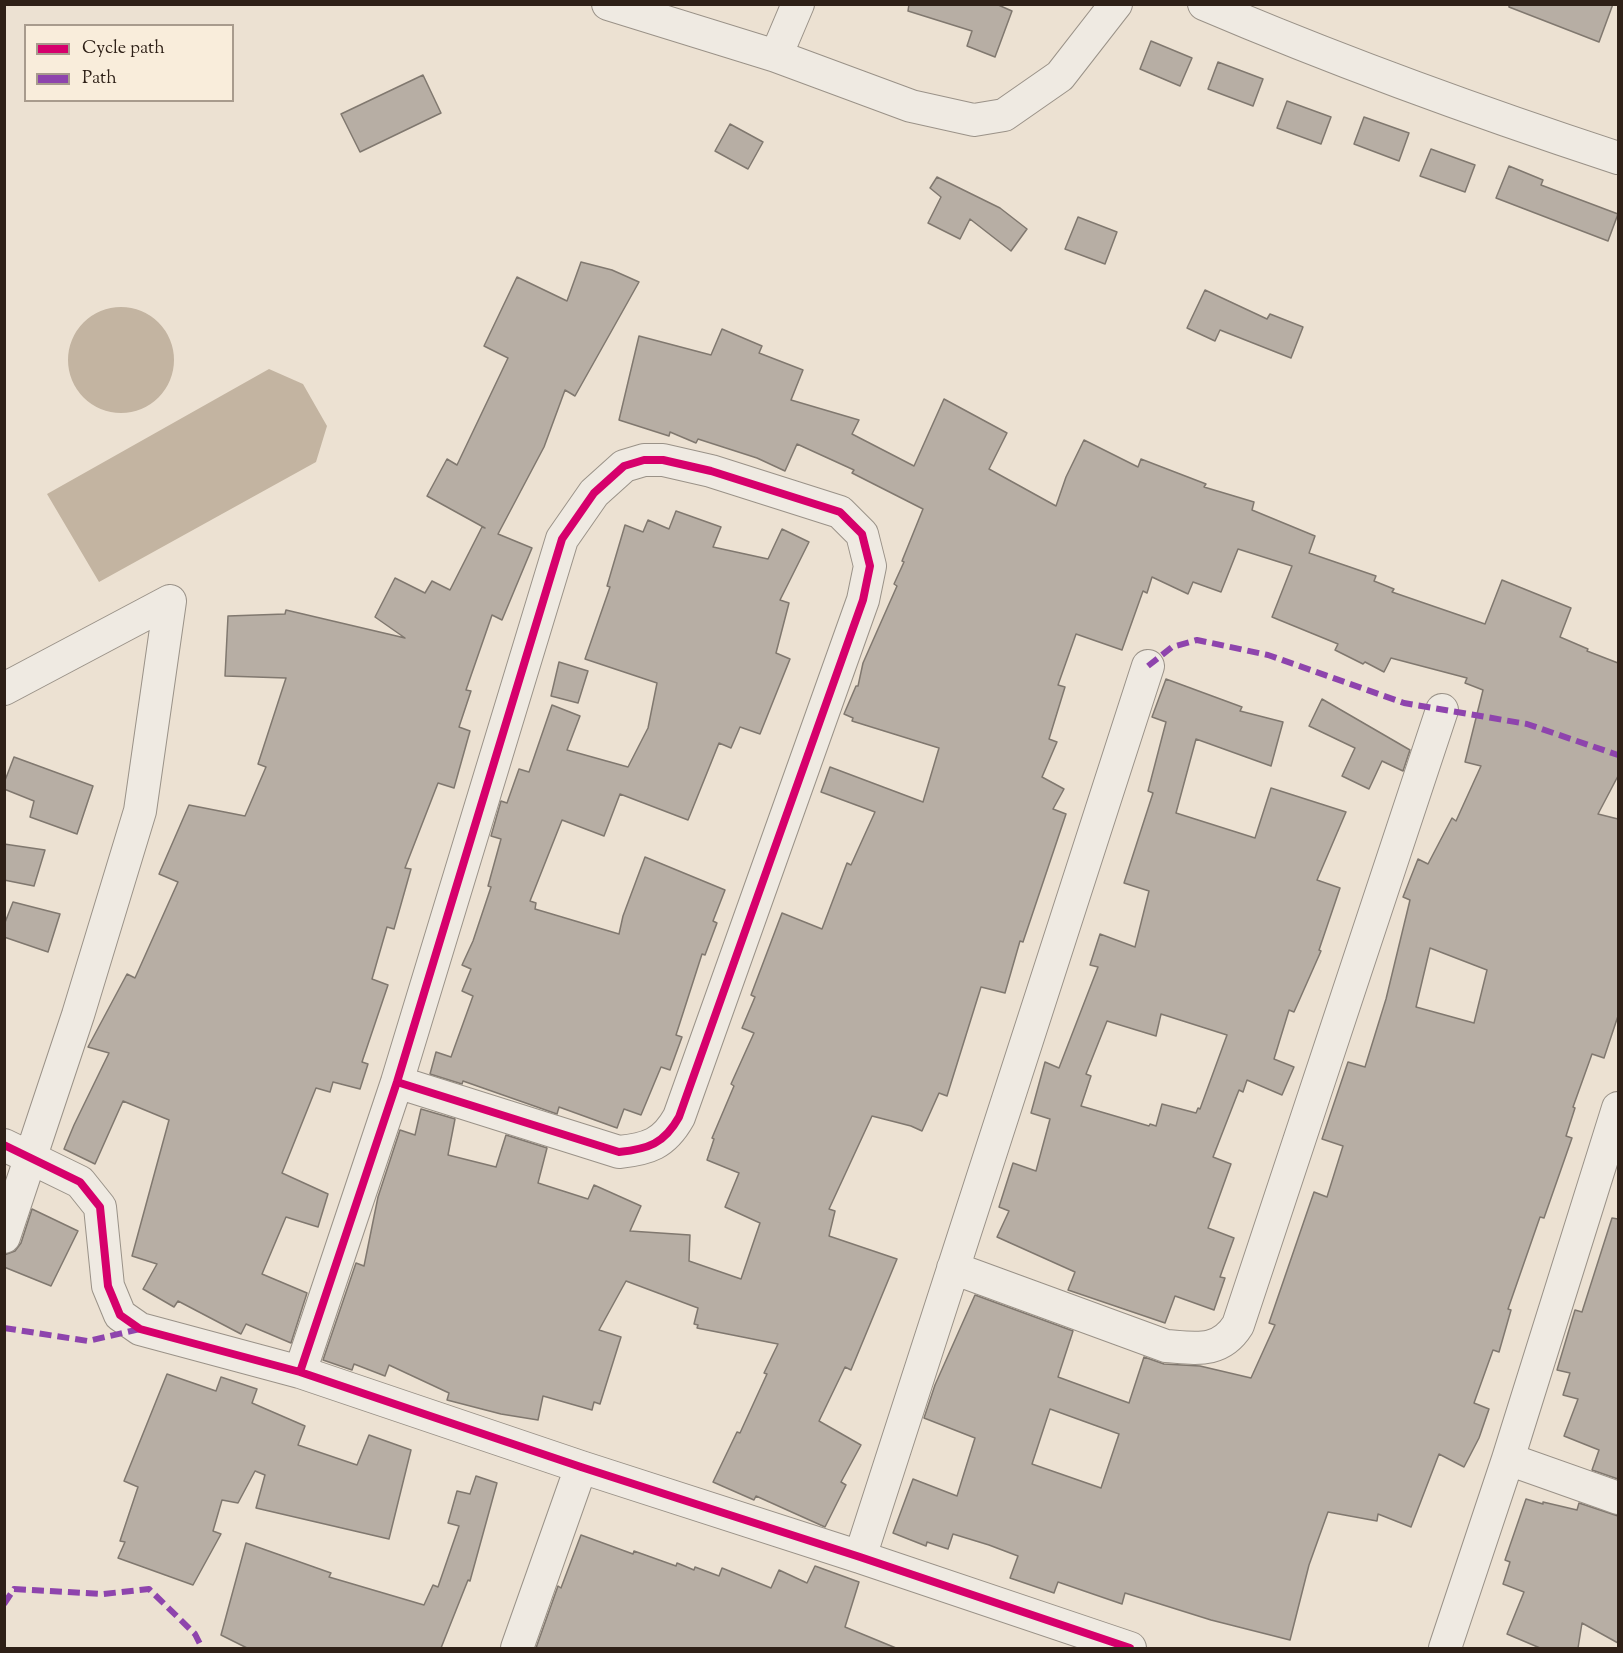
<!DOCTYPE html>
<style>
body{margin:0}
#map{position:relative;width:1623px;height:1653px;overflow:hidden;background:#ece1d2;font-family:"Sorts Mill Goudy",serif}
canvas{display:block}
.frame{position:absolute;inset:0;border:6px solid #2e2017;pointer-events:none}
.legend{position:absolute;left:24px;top:24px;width:210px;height:78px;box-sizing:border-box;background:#f9eddb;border:2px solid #a89b8d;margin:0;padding:8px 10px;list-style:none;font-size:18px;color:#2e2017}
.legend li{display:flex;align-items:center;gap:12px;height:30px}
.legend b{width:30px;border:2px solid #a89b8d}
</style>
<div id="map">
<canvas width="1623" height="1653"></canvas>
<div class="frame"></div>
<ul class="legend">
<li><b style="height:8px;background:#d6006c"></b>Cycle path</li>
<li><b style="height:8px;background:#8e44ad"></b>Path</li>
</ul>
</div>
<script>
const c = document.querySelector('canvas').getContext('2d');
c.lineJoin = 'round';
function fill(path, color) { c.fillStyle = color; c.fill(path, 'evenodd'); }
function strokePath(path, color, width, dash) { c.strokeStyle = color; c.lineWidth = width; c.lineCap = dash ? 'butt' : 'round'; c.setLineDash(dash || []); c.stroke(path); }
const water = new Path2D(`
 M68 360a53 53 0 1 1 106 0a53 53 0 1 1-106 0Z
 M269,369L303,384L327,426L316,462L99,582L47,494Z`);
const building = new Path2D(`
 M909,4H996L1012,11L995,57L967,46L972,31L908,11Z
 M1509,4H1613L1599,42L1509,7Z
 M1151,41L1192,58L1180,86L1140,69Z
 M1218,62L1263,79L1253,106L1208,89Z
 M423,75L441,113L360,152L341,114Z
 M1287,101L1331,117L1321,144L1277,128Z
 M1364,117L1409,133L1399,161L1354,144Z
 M730,124L763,142L748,169L715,151Z
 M1431,149L1475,165L1465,192L1420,176Z
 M1509,166L1543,180L1541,185L1618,214L1608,241L1496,198Z
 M937,177L1000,208L1027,229L1011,251L970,219L960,239L928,223L941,197L930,188Z
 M1078,217L1117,232L1105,264L1065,249Z
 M581,262L612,270L639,282L575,396L565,390L544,447L498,534L532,548L502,620L492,615L466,690L471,691L459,727L470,731L454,788L438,783L405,868L411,869L394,929L387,927L372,979L388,985L362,1062L368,1064L360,1089L333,1082L330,1092L316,1088L282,1173L328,1194L318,1227L286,1217L262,1274L307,1293L291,1343L246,1324L241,1334L178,1301L174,1307L143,1289L157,1264L132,1256L169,1120L123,1101L95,1164L64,1149L74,1125L109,1053L88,1047L127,974L135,978L178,882L159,874L189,805L245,816L266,767L258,764L286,678L225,676L228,616L285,614L286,610L405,638L375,617L395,578L425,593L432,581L450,590L482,527L485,528L427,496L447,459L457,465L508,358L484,346L517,277L567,301Z
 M1205,290L1267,319L1270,314L1303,327L1291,358L1220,330L1215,341L1187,328Z
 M722,329L762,346L759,353L803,370L791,400L859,420L852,434L914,466L944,399L1007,433L989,469L1056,506L1066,477L1084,440L1138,467L1141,459L1206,484L1204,487L1254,502L1252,510L1315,536L1309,553L1376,576L1374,581L1394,589L1392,592L1485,624L1502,580L1571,608L1560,637L1588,649L1587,651L1618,663V776L1598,814L1618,819V1016L1604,1058L1592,1054L1573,1107L1575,1108L1566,1136L1572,1138L1544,1218L1540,1217L1508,1309L1511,1310L1499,1352L1493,1350L1474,1403L1489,1409L1479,1438L1464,1467L1439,1454L1411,1527L1378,1514L1377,1521L1328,1512L1309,1565L1290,1640L1211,1620L1125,1593L1122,1604L1058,1582L1054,1593L1010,1578L1018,1556L989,1545L953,1534L948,1549L927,1542L926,1546L893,1533L913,1479L957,1496L975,1438L924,1418L935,1385L975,1295L1073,1331L1058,1377L1129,1403L1144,1357L1164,1364L1200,1366L1251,1378L1275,1325L1269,1323L1314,1192L1327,1197L1343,1146L1322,1139L1348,1062L1365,1067L1386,999L1410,900L1403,897L1418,859L1428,864L1452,818L1456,821L1481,766L1465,762L1483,690L1465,683L1467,678L1391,658L1384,672L1365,662L1363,664L1335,650L1338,644L1272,617L1292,566L1238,549L1221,592L1193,582L1188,594L1152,577L1147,593L1143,591L1122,650L1076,634L1058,685L1065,687L1049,739L1057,742L1042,777L1064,789L1053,809L1066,814L1023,942L1020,941L1005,993L981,987L947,1096L939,1093L922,1131L911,1126L872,1116L829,1209L835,1211L829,1236L897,1259L851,1370L845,1367L819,1421L861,1445L841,1482L846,1485L825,1527L756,1496L754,1500L713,1482L737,1432L740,1433L767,1374L764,1373L778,1344L697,1328L698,1325L694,1324L698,1308L626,1281L599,1330L621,1337L600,1404L594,1402L592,1410L543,1396L538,1420L501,1414L447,1400L449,1393L389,1365L385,1376L354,1364L352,1370L323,1360L356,1263L364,1266L378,1197L400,1130L415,1135L421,1109L455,1119L448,1155L496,1167L506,1135L547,1148L538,1183L588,1199L594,1185L641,1206L630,1231L690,1235L689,1261L741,1279L760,1223L725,1207L739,1173L707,1160L714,1139L712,1138L734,1086L731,1084L754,1033L742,1028L755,997L751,995L782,913L822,929L847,863L851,865L875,812L821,792L830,767L923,802L939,748L852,721L853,718L844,714L856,686H858L863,663L897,586L894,584L904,562L902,561L923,509L852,473L854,470L797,444L785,471L757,458L698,439L696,443L670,432L669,436L619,420L639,336L711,355ZM1430,948L1487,970L1474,1023L1416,1007ZM1050,1409L1119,1434L1101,1488L1032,1464Z
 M676,511L721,527L713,547L768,559L782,529L809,542L780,600L789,603L776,653L790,659L760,734L740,727L731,748L719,743L688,820L620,794L604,836L562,820L530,901L536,903L535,909L619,934L623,916L645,857L725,890L713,921L717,923L705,955L702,954L676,1035L682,1037L670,1070L661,1067L641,1115L624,1109L617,1128L559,1107L557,1114L463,1081L462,1084L430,1074L436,1052L451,1057L473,996L462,991L471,969L462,965L473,941L491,887L488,886L501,839L491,836L501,801L507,803L519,769L529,772L552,705L580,716L567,750L628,767L648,728L657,683L585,659L610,587L607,586L625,525L643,532L648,520L669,529Z
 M559,662L588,671L578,703L551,696Z
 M1166,679L1242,707L1240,711L1283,722L1271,766L1196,739L1176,813L1255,838L1271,788L1346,812L1317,880L1340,888L1319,950L1321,951L1294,1012L1289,1010L1274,1059L1294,1067L1282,1095L1247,1080L1243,1092L1239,1090L1213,1157L1231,1164L1208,1228L1234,1238L1220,1277L1225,1278L1214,1310L1175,1296L1165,1323L1068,1290L1075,1272L997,1237L1009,1211L999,1207L1013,1163L1036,1171L1050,1119L1031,1113L1045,1062L1059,1068L1098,967L1090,965L1100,934L1135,947L1149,891L1124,883L1153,793L1148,791L1166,722L1152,717ZM1161,1014L1227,1035L1200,1109L1198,1108L1196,1113L1162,1104L1156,1126L1150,1124L1149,1126L1081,1106L1091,1076L1086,1074L1107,1021L1156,1036Z
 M1322,699L1410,750L1403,771L1382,761L1369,789L1342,776L1355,748L1309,726Z
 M14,757L93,786L77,834L30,817L34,801L4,789V783Z
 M4,844L45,850L34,886L4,880Z
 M13,902L60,914L48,952L4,937V925Z
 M32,1209L78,1231L51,1286L4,1267V1255L15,1251L21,1243Z
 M1612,1218L1618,1219V1479L1592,1470L1599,1450L1564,1436L1578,1399L1563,1395L1570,1373L1557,1370L1575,1310L1582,1312Z
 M167,1374L216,1391L221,1377L257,1389L252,1403L305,1426L298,1445L357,1465L369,1435L411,1450L389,1539L256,1508L265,1475L255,1471L238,1503L222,1500L213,1531L221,1534L193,1585L118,1558L125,1542L120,1541L138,1487L124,1481Z
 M476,1476L497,1483L470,1581L468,1580L441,1648H247L221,1635L246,1543L331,1573L329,1577L424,1605L433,1585L438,1587L459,1526L448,1523L457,1491L470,1494Z
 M1526,1499L1543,1504V1502L1577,1510L1579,1503L1618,1516V1643L1582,1623L1578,1648H1540L1507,1634L1524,1592L1503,1584L1510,1562L1505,1560Z
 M581,1535L633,1554L634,1551L676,1566L677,1563L694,1570L695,1567L719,1576L722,1568L771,1588L779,1570L807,1583L815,1566L859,1582L845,1627L896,1648H536L558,1586L561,1588Z`);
const minor = new Path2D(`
 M608,4L776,56L911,106L974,120L1004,115L1060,76L1116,4
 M1204,4C1340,62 1478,112 1618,158
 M776,56L798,4
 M4,689L170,601
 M4,1145L80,1182L100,1207L108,1286L120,1315L140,1329L300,1372L581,1467L860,1557L1130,1648
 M4,1237L78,1015L140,811L170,601
 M953,1268L1166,1346C1195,1348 1220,1354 1238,1325L1442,710
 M300,1372L397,1082L562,539L594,493L624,466L644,460H663L711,471L840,512L862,534L870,566L863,600L679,1117C664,1144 648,1149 619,1152L397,1082
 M1508,1459L1618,1498
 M860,1557L1148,666
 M517,1648L581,1467
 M1445,1648L1508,1459L1618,1108`);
const quiet = new Path2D(`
 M1148,666L1172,647L1197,640L1268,655L1404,703L1527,724L1618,755
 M4,1328L88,1341L140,1329
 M4,1604L14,1589L103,1594L149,1589L195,1634L202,1648`);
const cycleway = new Path2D(`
 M4,1145L80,1182L100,1207L108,1286L120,1315L140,1329L300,1372L581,1467L860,1557L1130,1648
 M300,1372L397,1082L562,539L594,493L624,466L644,460H663L711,471L840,512L862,534L870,566L863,600L679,1117C664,1144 648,1149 619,1152L397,1082`);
fill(water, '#c3b4a1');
fill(building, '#b7aea4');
strokePath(building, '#80786f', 1.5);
strokePath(minor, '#9a9288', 34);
strokePath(minor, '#efeae2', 32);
strokePath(quiet, '#8e44ad', 6, [12, 6]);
strokePath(cycleway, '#d6006c', 8);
</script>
